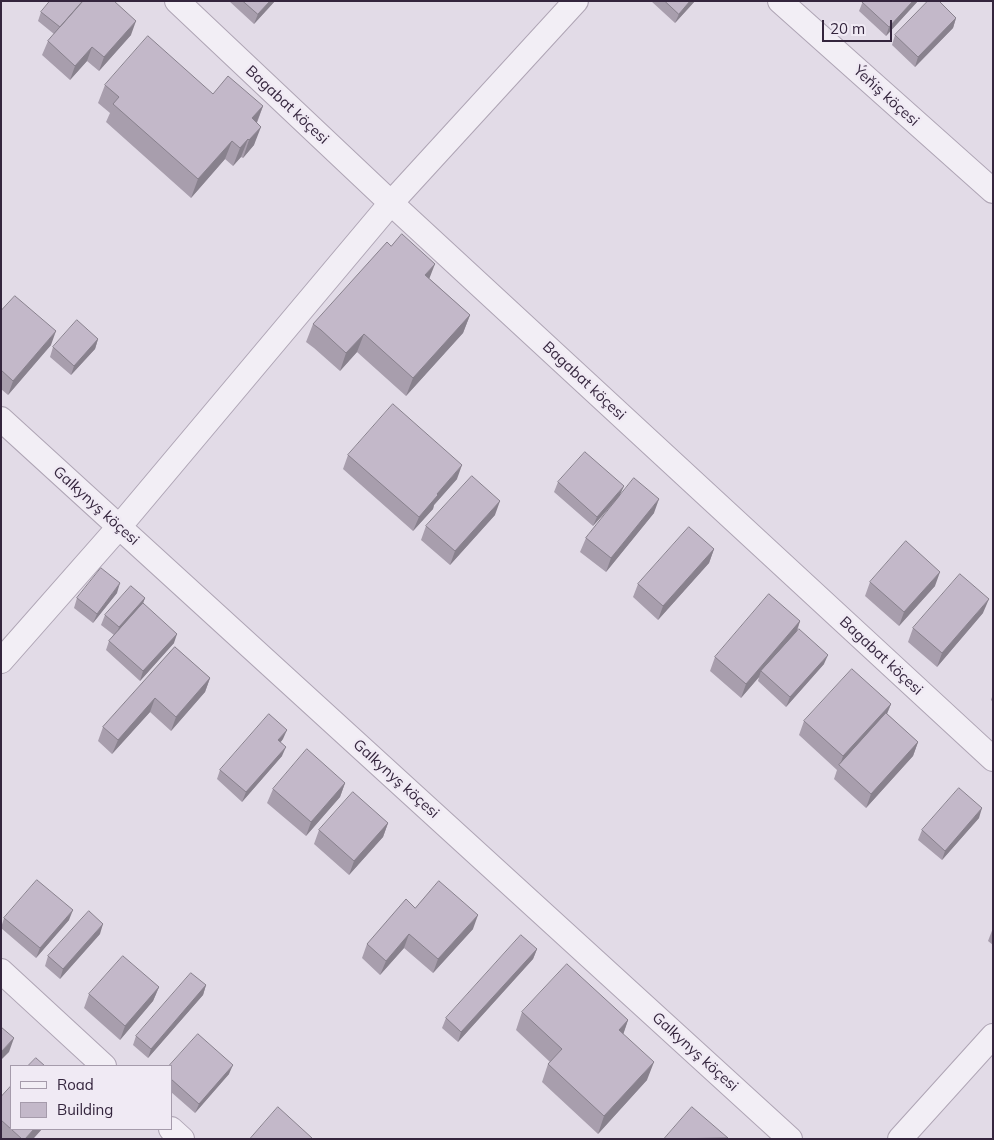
<!DOCTYPE html>
<meta charset="utf-8">
<style>
body{margin:0}
#map{position:relative;width:994px;height:1140px;overflow:hidden;background:#e2dbe7;font-family:Mulish,sans-serif}
canvas{display:block}
.frame{position:absolute;inset:0;border:2px solid #34253d;pointer-events:none}
.legend{position:absolute;left:10px;top:1065px;width:162px;height:65px;box-sizing:border-box;background:#f0eaf4;border:1px solid #a59bab;margin:0;padding:6px 9px;list-style:none;font-size:15px;color:#34253d}
.legend li{display:flex;align-items:center;gap:10px;height:25px}
.legend b{width:25px;border:1px solid #a59bab}
.scale{position:absolute;left:822px;top:20px;width:70px;height:22px;box-sizing:border-box;border:2px solid #34253d;border-top:0;padding-left:6px;font-size:15px;line-height:18px;white-space:nowrap;color:#34253d;-webkit-text-stroke:4px #f0eaf4;paint-order:stroke}
</style>
<div id="map">
<canvas width="994" height="1140"></canvas>
<div class="frame"></div>
<ul class="legend">
<li><b style="height:6px;background:#f2eef5"></b>Road</li>
<li><b style="height:14px;background:#c3b8c9"></b>Building</li>
</ul>
<div class="scale">20 m</div>
</div>
<script>
const c = document.querySelector('canvas').getContext('2d');
c.lineJoin = 'round';
function strokePath(path, color, width, dash) { c.strokeStyle = color; c.lineWidth = width; c.lineCap = dash ? 'butt' : 'round'; c.setLineDash(dash || []); c.stroke(path); }
function fill(path, color) { c.fillStyle = color; c.fill(path, 'evenodd'); }
function write(font, color, halo, rows, align = 'center') {
  c.font = font + ' Mulish,sans-serif'; c.lineWidth = 5; c.setLineDash([]); c.textBaseline = 'middle'; c.strokeStyle = halo; c.fillStyle = color; for (const [text, x, y, turn = 0] of rows) {
    c.save(); c.translate(x, y); c.rotate((+turn || 0) * Math.PI / 180); c.textAlign = isNaN(turn) ? turn : align; if (halo) c.strokeText(text, 0, 0); c.fillText(text, 0, 0); c.restore();
  }
}
const minor = new Path2D(`
 M177,1L391,203L993,759
 M780,1L993,191
 M1,419L790,1139
 M1,661L119,527L391,203L576,1
 M1,971L104,1066
 M171,1129L182,1139
 M900,1139L993,1036`);
const wall = new Path2D(`
 M229,1H275L254,24Z
 M651,1H695L675,23Z
 M863,1H918L886,36L859,11Z
 M116,3L131,35L99,71L87,61L70,80L42,55L48,41L54,34L38,21L41,12Z
 M956,18L953,28L915,67L892,45L895,35Z
 M105,85L213,94L263,106L257,123L254,145L243,158L241,157L233,166L225,159L191,198L106,122L110,113L98,103Z
 M430,279L470,315L463,333L406,396L357,352L340,371L314,348L306,342L313,324Z
 M1,311L51,345L8,395L1,389Z
 M98,339L95,349L71,375L50,357L53,347Z
 M348,455L457,479L434,505L433,509L413,531L343,469Z
 M558,482L621,495L654,513L606,572L580,552L586,538L616,501L593,526L554,492Z
 M495,515L450,565L421,540L426,526Z
 M714,549L709,563L658,620L633,597L638,584Z
 M870,582L935,586L899,626L865,596Z
 M117,593L93,623L74,608L77,598Z
 M145,598L143,603L174,643L140,681L106,650L109,641L114,635L101,625L105,615Z
 M983,613L937,667L908,642L913,628Z
 M800,621L797,632L824,664L786,707L758,681L759,677L741,698L710,671L715,657Z
 M175,647L210,678L205,692L171,731L150,712L112,754L98,741L103,727Z
 M993,694V702L991,700Z
 M891,704L887,714L918,742L913,756L866,808L834,779L837,770L799,735L804,721Z
 M283,739L280,743L282,756L242,802L217,779L220,770Z
 M345,783L340,797L306,836L267,803L273,789Z
 M979,818L942,860L918,840L922,830Z
 M388,823L383,837L349,875L314,844L319,830Z
 M415,908L473,929L433,973L404,948L380,975L362,958L367,944Z
 M4,918L69,920L36,958L1,928Z
 M993,928V945L988,941Z
 M100,934L60,979L45,966L48,956Z
 M537,949L533,959L458,1042L442,1028L446,1018Z
 M206,985L203,995L148,1058L133,1045L136,1036Z
 M159,987L153,1001L120,1040L84,1008L89,994Z
 M522,1012L628,1020L623,1034L647,1080L598,1134L542,1082L548,1064L550,1062L516,1030Z
 M171,1066L229,1074L195,1113L171,1092Z
 M1,1097L11,1129H42L33,1139L1,1138Z`);
const shadedWall = new Path2D(`
 M270,1H275L254,24L258,14Z
 M690,1H695L675,23L679,14Z
 M913,1H918L886,36L889,27Z
 M956,18L953,28L915,67L918,57Z
 M136,21L131,35L99,71L104,57Z
 M92,47L87,61L70,80L75,66Z
 M263,106L256,124L252,118Z
 M261,127L254,145L243,158L249,140Z
 M248,139L241,157L233,166L240,148Z
 M232,141L225,159L191,198L198,179Z
 M435,264L428,282L425,275Z
 M470,315L463,333L406,396L413,378Z
 M56,331L51,345L8,395L13,381Z
 M364,334L357,352L340,371L346,353Z
 M98,339L95,349L71,375L74,366Z
 M462,465L457,479L434,505L433,509L413,531L419,517L437,494Z
 M624,486L620,495L593,526L597,517Z
 M659,499L654,513L606,572L611,558Z
 M500,501L495,515L450,565L455,551Z
 M714,549L709,563L658,620L663,606Z
 M940,572L935,586L899,626L904,612Z
 M120,583L117,593L93,623L97,614Z
 M145,598L141,608L116,637L119,627Z
 M989,599L983,613L937,667L942,653Z
 M800,621L795,635L761,671L759,677L741,698L746,684Z
 M177,634L174,643L140,681L143,671Z
 M828,655L824,664L786,707L790,697Z
 M210,678L205,692L171,731L176,717Z
 M155,698L150,712L112,754L118,740Z
 M891,704L885,718L840,765L843,756Z
 M287,730L283,739L274,750L278,740Z
 M918,742L913,756L866,808L871,794Z
 M286,747L282,756L242,802L246,792Z
 M345,783L340,797L306,836L311,822Z
 M982,808L979,818L942,860L945,851Z
 M388,823L383,837L349,875L354,861Z
 M73,910L69,920L36,958L40,948Z
 M478,915L473,929L433,973L438,959Z
 M103,924L100,934L60,979L63,969Z
 M409,934L404,948L380,975L386,961Z
 M537,949L533,959L458,1042L461,1032Z
 M206,985L203,995L148,1058L151,1049Z
 M159,987L153,1001L120,1040L125,1026Z
 M628,1020L622,1038L619,1030Z
 M14,1038L9,1052L1,1060V1052Z
 M654,1062L647,1080L598,1134L604,1116Z
 M233,1065L229,1074L195,1113L199,1104Z
 M34,1129H42L33,1139H25Z`);
const building = new Path2D(`
 M50,1H83L60,27L41,12Z
 M83,1H114L136,21L104,57L92,47L75,66L48,41Z
 M243,1H270L258,14Z
 M665,1H690L679,14Z
 M863,1H913L889,27L862,2Z
 M928,1H939L956,18L918,57L895,35Z
 M148,36L213,94L228,76L263,106L252,118L261,127L249,140L248,139L240,148L232,141L198,179L113,104L119,97L105,85Z
 M402,234L435,264L425,275L470,315L413,378L364,334L346,353L321,330L313,324L387,242L391,246Z
 M15,296L56,331L13,381L1,370V311Z
 M77,320L98,339L74,366L53,347Z
 M393,404L462,465L437,494L438,495L419,517L348,455Z
 M585,452L624,486L597,517L558,482Z
 M472,476L500,501L455,551L426,526Z
 M634,478L659,499L611,558L586,538Z
 M689,527L714,549L663,606L638,584Z
 M906,541L940,572L904,612L870,582Z
 M101,568L120,583L97,614L77,598Z
 M960,574L989,599L942,653L913,628Z
 M131,586L145,598L119,627L105,615Z
 M769,594L800,621L746,684L715,657Z
 M143,603L177,634L143,671L109,641Z
 M799,629L828,655L790,697L761,671Z
 M175,647L210,678L176,717L155,698L118,740L103,727Z
 M852,669L891,704L843,756L804,721Z
 M886,713L918,742L871,794L839,765Z
 M269,714L287,730L278,740L286,747L246,792L220,770Z
 M307,749L345,783L311,822L273,789Z
 M959,788L982,808L945,851L922,830Z
 M353,792L388,823L354,861L319,830Z
 M37,880L73,910L40,948L4,918Z
 M439,881L478,915L438,959L409,934L386,961L367,944L406,899L415,908Z
 M89,911L103,924L63,969L48,956Z
 M521,935L537,949L461,1032L446,1018Z
 M123,956L159,987L125,1026L89,994Z
 M567,964L628,1020L619,1030L654,1062L604,1116L548,1064L562,1049L522,1012Z
 M191,973L206,985L151,1049L136,1036Z
 M1,1027L14,1038L1,1052Z
 M198,1034L233,1065L199,1104L171,1079V1066H169Z
 M36,1058L45,1066H28Z
 M11,1086V1129H34L25,1139H22L1,1120V1097Z
 M278,1107L312,1138V1139H250Z
 M692,1107L728,1138L664,1139Z`);
const streetNames = [
 ["Ýeňiş köçesi",886,96,42],
 ["Bagabat köçesi",287,105,43],
 ["Bagabat köçesi",584,381,43],
 ["Galkynyş köçesi",96,506,42],
 ["Bagabat köçesi",881,656,43],
 ["Galkynyş köçesi",396,779,42],
 ["Galkynyş köçesi",695,1052,42]
];
strokePath(minor, '#aea4b4', 26);
strokePath(minor, '#f2eef5', 24);
fill(wall, '#a89ead');
fill(shadedWall, '#88818d');
fill(building, '#c3b8c9');
strokePath(building, '#88818d', 1);
write('15px', '#34253d', '#f0eaf4', streetNames);
</script>
